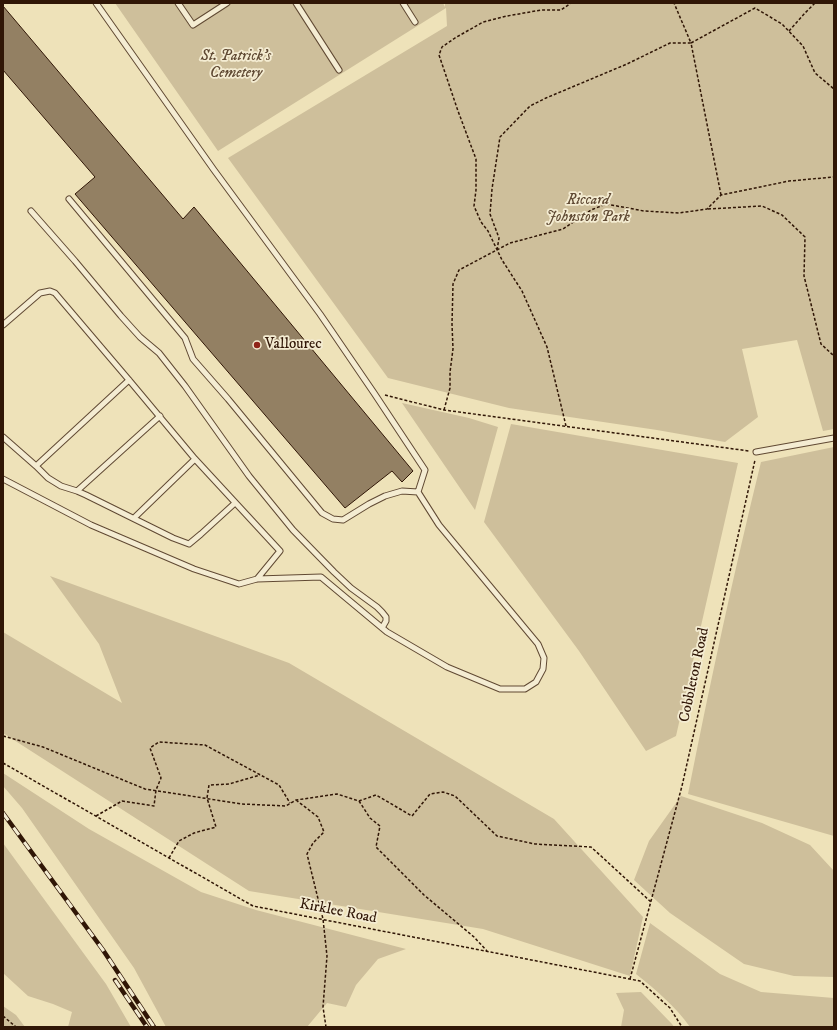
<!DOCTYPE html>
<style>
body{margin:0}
#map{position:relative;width:837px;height:1030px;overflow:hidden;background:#eee2b9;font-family:"IM FELL DW Pica",serif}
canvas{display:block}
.frame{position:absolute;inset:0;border:4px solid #301606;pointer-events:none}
</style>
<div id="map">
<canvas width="837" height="1030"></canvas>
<div class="frame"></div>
</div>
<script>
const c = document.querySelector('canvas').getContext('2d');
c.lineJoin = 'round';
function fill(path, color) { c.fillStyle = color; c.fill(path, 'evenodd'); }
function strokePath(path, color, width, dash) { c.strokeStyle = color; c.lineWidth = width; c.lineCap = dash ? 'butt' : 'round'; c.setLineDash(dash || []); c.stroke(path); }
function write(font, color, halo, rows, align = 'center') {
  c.font = font + ' "IM FELL DW Pica",serif'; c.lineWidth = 3.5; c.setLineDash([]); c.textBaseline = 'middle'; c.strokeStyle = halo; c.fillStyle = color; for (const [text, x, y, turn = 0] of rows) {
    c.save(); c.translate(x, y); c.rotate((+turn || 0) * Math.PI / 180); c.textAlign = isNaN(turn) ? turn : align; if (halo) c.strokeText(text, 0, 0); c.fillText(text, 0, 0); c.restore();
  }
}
const green = new Path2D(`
 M115,3H443L445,7V3H834V429L823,431L797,340L742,349L758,417L725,442L657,430L509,408L388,378L228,158L447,26L446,8L218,151Z
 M402,403L469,418L498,427L475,510Z
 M511,424L738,463L676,736L646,751L579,651L484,522Z
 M834,447V836L688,794C710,683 734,572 761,462Z
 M50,576L289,663L554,819L643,917L630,976L483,929L249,891L3,733V632L122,703L99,644Z
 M3,773L89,829L201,892L256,910L406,949L378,959L356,985L346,1007L327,1003L307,1027H166L134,968L22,808L3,786Z
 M681,796L762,823L810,845L834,871V977L794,976L744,964L670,913L634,880L649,841Z
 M3,843L106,984L131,1027H68L72,1012L53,1004L28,996L3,973Z
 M650,923L720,974L761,992L834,998V1027H690C675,1006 656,990 636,974Z
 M641,992L672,1024L674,1027H621L624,1010L616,993Z
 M3,1006L16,1015L25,1027H3Z`);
const building = new Path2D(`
 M3,6L183,219L194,207L413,471L402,482L392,471L345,508L75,194L95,177L3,70Z`);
const path = new Path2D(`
 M789,31L805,13L815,3
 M721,195L691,43L755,8L782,24L803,46L815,73L834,89
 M708,209L762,206L782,215L805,237L804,276L821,344L834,356
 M497,250L499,238L490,214L492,189L500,137L530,106L546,98L627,64L670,43H691L674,3
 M385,395L444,410L749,451
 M444,410L450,388V372L453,349L452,324L453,284L459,270L510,243L563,229L591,210L606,204L644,211L679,213L707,209L721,195L789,181L834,177
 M566,426L547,347L522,291L502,260L488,231L481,222L474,206L476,190V159L458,111L439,55L442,47L455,38L483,22L507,16L541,10H561L571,3
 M3,736L43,747L145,789L242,804L286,806L296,800L337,794L359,801L376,795L412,816L430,794L443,792L455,796L497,836L535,844L591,847L601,856L651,902
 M3,763L253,906L640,981L670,1008L682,1027
 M296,800L318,817L324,832L313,843L307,854L323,919L327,956L323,1007L326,1027
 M359,801L370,818L380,826L376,847L424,895L474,937L487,951
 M96,816L122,801L154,806L156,790L161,778L150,748L159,742L205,745L279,785L290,803
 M169,858L179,841L194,833L216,827L207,798L209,785L229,784L260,775
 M630,979L682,786L755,460
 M3,1016L16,1027`);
const lane = new Path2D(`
 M178,3L193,25L227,3
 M296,3L339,70
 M403,3L415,22
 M69,199L185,338L193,359L228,399L322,513L333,519L343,520L369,504L385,496L402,491L418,492
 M31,211L75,261L121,316L140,337L159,353L185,386L249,476L293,530L334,572L351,588L377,607L382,612L386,617V621L382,628
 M3,325L40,293L50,291L55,293L129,380L195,459L280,551L257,579
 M3,437L36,466L48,478L61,486L77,491L86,495L173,538L189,544L201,534L235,503
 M756,452L834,438
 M36,466L129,380
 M3,479L91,525L194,569L239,584L257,579L321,577L387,632L447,667L500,689H525L536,682L543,669L544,658L538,644L439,525L418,492L425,470L374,393L320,314L214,170L96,3
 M77,491L160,416
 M134,518L195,459`);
const rail = new Path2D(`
 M3,813L103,950L154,1027
 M115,980L147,1027`);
const markers = [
 [257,345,4,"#8f2418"]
];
const parkNames = [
 ["St. Patrick's",236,57],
 ["Cemetery",236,74],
 ["Riccard",588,201],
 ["Johnston Park",588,218]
];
const poiNames = [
 ["Vallourec",265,345]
];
const streetNames = [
 ["Cobbleton Road",695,675,-78],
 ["Kirklee Road",338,912,11]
];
fill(green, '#cebf9b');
fill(building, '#938063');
strokePath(building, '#301606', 1);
strokePath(lane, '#604933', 7);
strokePath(path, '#301606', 1.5, [3, 2]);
strokePath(lane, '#f4ecd2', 5);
strokePath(rail, '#301606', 4.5);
strokePath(rail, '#f4ecd2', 3, [9]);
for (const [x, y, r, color] of markers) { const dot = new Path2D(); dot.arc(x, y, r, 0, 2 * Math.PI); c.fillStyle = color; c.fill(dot); strokePath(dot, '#f4ecd2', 1.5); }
write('italic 15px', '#5f4933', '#f4ecd2', parkNames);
write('15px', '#301606', '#f4ecd2', poiNames, 'left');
write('15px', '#301606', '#f4ecd2', streetNames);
</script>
